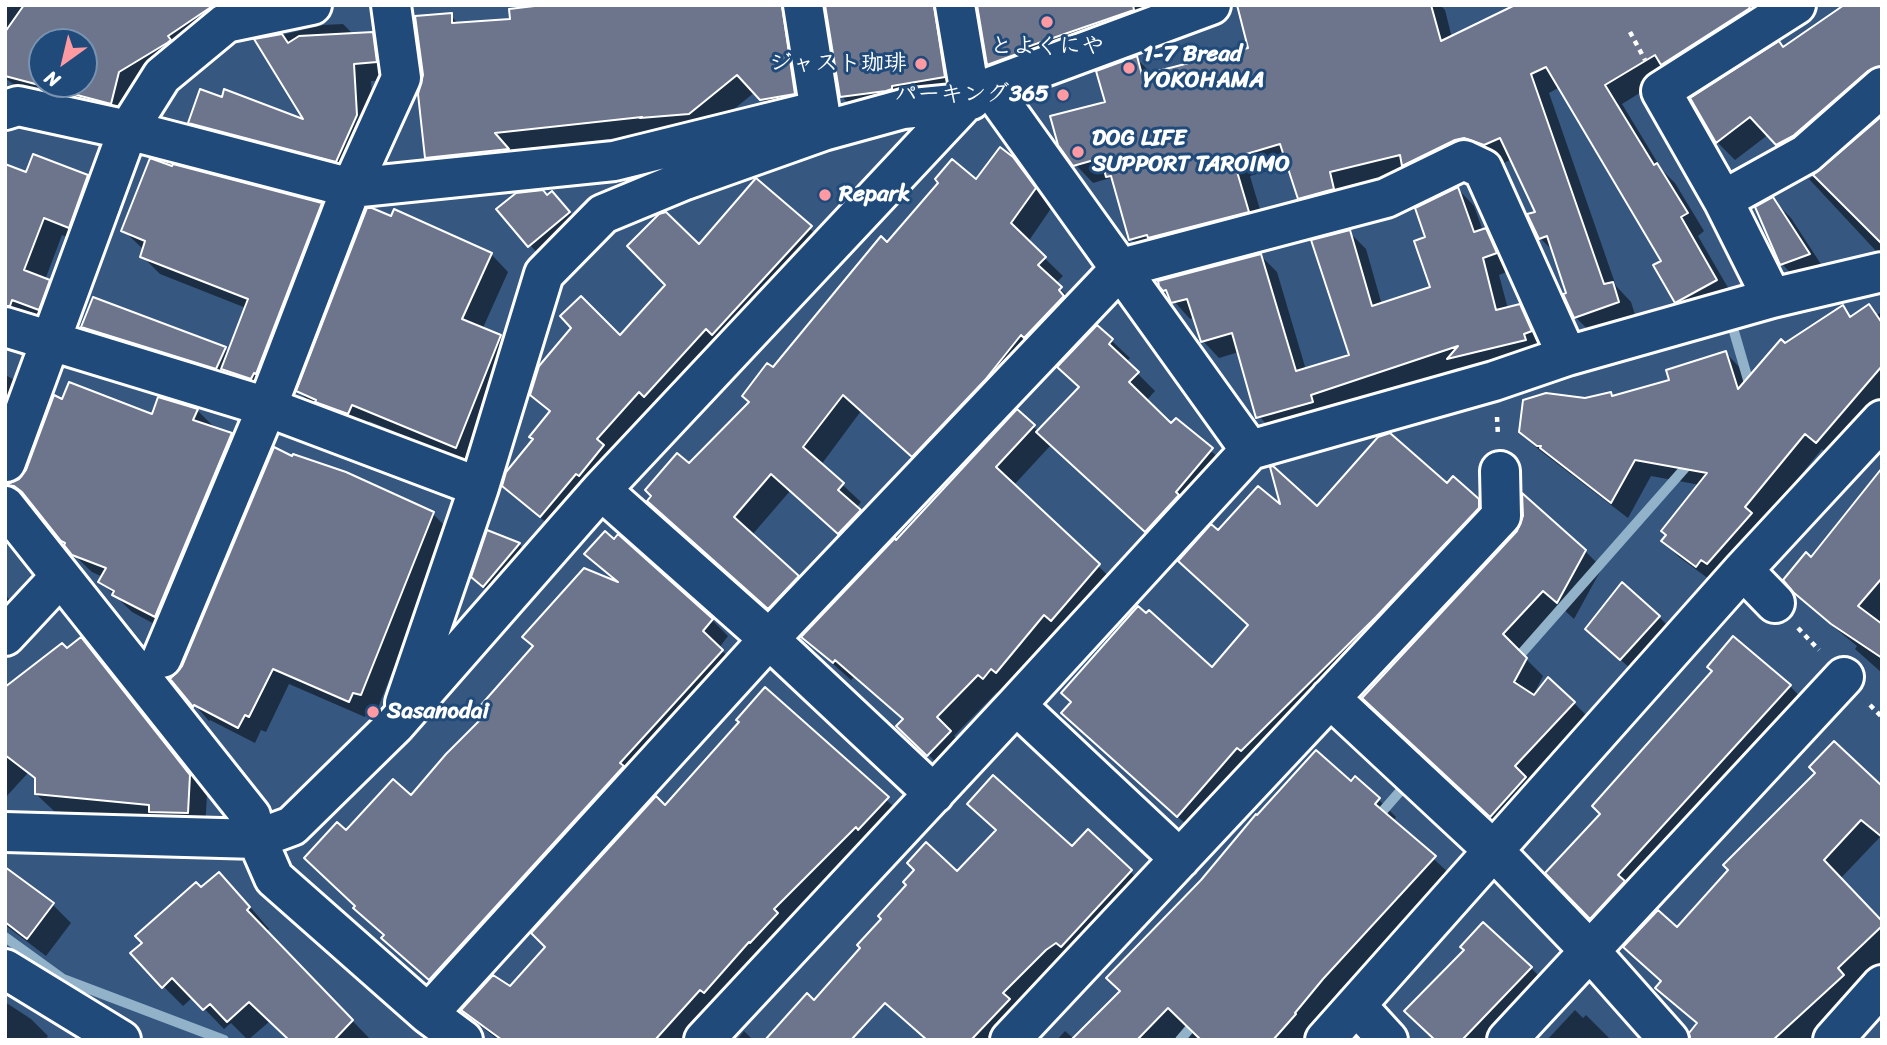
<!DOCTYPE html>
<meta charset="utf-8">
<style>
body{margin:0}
#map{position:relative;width:1887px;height:1045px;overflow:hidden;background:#36577f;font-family:Sriracha,sans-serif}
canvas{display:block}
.frame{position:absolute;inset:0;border:7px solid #fff;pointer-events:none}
.north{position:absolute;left:28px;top:28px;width:70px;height:70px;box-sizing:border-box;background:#1f4a7a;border:2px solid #7992af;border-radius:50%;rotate:214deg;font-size:19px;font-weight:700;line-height:28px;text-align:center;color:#fff}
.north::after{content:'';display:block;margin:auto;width:24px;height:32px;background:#ff9aa2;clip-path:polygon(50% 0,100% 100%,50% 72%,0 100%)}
</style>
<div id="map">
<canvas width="1887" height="1045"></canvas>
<div class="frame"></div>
<div class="north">N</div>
</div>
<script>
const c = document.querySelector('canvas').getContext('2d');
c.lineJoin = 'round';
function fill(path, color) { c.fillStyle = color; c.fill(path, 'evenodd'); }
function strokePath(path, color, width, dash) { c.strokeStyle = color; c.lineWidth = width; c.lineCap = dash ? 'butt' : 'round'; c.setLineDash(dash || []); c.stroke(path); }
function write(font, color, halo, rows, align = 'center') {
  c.font = font + ' Sriracha,"Klee One",sans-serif'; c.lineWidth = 6; c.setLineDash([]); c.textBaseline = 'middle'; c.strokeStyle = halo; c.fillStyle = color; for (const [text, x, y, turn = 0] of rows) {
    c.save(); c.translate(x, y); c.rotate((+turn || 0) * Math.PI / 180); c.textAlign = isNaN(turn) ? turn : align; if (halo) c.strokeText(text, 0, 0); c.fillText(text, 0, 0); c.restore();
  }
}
const shadow = new Path2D(`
 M5,5H189L214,33L126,118L34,99L5,78ZM42,42H84V84H42Z
 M550,5H792L812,111L779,117L755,92L707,131L645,135L511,150L524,167L444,175L426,158L450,15L467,33L512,21Z
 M827,5H958L961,94L858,113L841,96Z
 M979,5H1203L1006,81L989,64Z
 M1361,5H1440L1445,10L1452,38L1519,5H1781L1622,104L1662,170L1675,183L1704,231L1698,236L1734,298L1695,320L1676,302L1663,261L1560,87L1549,93L1616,286L1631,302L1637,321L1594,335L1575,317L1554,252L1540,238L1537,213L1512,159L1504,163L1484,156L1318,216L1299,198L1288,165L1250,176L1266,230L1149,257L1131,239L1116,184L1110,178L1093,183L1075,164L1107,103L1136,58L1152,74L1250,49Z
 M1882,5V92L1796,163L1769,134L1735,160L1717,142L1784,48Z
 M343,24L354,35L372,34L390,52L394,80L371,81L374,134L354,179L208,140L190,123L223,99L307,123L257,41L323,25Z
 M1882,117V250L1877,252L1809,179L1822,172Z
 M1012,158L1031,177L1052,207L1028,242L1063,276L1055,284L1078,306L931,474L861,411L821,465L861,502L856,508L878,529L857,551L790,491L752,535L815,595L787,625L649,501L689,466L750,402L773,370L888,245Z
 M5,166L27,175L87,177L105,195L87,245L62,235L45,280L67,299L57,327L5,314Z
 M756,181L828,245L558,533L504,486L551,413L532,394L620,337Z
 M1458,189L1474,206L1483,231L1502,247L1512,270L1499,275L1508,309L1519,306L1536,323L1547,348L1465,375L1458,368L1273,431L1257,414L1239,352L1219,358L1203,341L1195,317L1190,319L1164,290L1261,256L1277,272L1306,370L1351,356L1349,232L1366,249L1382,305L1432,288L1428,238Z
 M552,193L587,231L547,264L499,210L547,197Z
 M1773,200L1791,218L1826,272L1800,283L1782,264L1757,208Z
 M321,205L339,223L274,390L99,343L83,327L225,349L229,353L246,308L160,274L142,256L144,250L123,230Z
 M491,254L508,272L482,330L500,337L517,354L473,464L369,421L365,430L316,408L298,391Z
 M1882,312V401L1833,458L1822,449L1713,582L1679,557L1663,541L1700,485L1651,476L1628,518L1538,449L1521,432L1585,400L1611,394L1614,398L1671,381L1726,353L1742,370L1746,384Z
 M1097,327L1130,358L1126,362L1155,391L1146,401L1172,426L1176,420L1230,468L1164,548L1051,445L1013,486L1116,583L1002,696L997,692L954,736L968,750L946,772L899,726L904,720L854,677L851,680L803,637L896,542L1017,412L1038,431L1080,388Z
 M5,375L13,379L31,397L5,467Z
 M63,401L153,416L197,410L216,429L231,434L249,452L173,634L132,612L101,582L103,577L92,572L73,554Z
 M293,459L345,473L433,514L449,530L377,710L370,708L365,717L289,684L266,732L261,730L255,743L210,720L209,721L172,679L184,667Z
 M1882,476V673L1855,649L1857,646L1813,610L1794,591L1811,559Z
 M1447,485L1478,500L1496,519L1196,833L1081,731L1212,670L1250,626L1218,533L1283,509L1317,508Z
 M488,532L519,544L537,562L492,595L473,576Z
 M1585,551L1602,568L1574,619L1561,607L1519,652L1543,676L1533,696L1574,703L1591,720L1508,833L1382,715Z
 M586,554L712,620L728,636L719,648L738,667L446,996L400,954L356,908L346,832L411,797L619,583Z
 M5,595L21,610L5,639Z
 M1659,617L1677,635L1639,676L1606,647Z
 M81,640L99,657L207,794L205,830L161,822L54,811L36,794L38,762L5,798V689Z
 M1790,686L1807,704L1609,935L1548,873Z
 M765,689L905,817L689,1040H498L482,1027L464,1010L510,989L741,723Z
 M1352,784L1378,799L1396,817L1393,821L1452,876L1307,1040H1057L1065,1031L1074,1039Z
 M1882,789V838L1880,837L1841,878L1882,922V960L1854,986L1860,993L1809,1040H1700L1698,1025L1657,988L1663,982L1625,947L1677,930Z
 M1088,831L1147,888L1002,1040H927L957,874L1072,848Z
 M5,869L53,905L71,923L46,956L5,925Z
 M202,890L239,894L269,929L266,932L371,1040H290L270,1021L248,1040L231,1023L224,1029L193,997L183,1006L163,986Z
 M1531,968L1549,986L1497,1040H1436Z
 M5,1002L31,1019L48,1036L45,1040H5Z
 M1575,1010L1583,1018L1586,1015L1611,1040H1547Z
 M744,1031L753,1040H737Z`);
const stream = new Path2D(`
 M1733,328L1751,390
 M1513,663L1692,460
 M1374,821L1437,749
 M5,937L63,979L224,1040
 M1180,1040L1198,1019`);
const building = new Path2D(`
 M24,5H214L168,36L171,40L167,43L119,72L111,104L5,76V32ZM42,42H84V84H42Z
 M543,5H782L795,94L760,100L737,75L689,114L640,118L642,117L495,133L509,149L425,158L418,94L423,75L415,16L452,13V23L510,19L509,9Z
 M825,5H934L945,77L892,86V89L886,91L840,97Z
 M977,5H1133L1134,10L1027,47L1028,50L987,65Z
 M1237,5H1431L1441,41L1515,5H1748L1750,8L1661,65L1655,55L1605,85L1654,165L1657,163L1688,213L1681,217L1717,280L1675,303L1653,265L1661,261L1546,67L1531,74L1604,284L1613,282L1619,302L1574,318L1563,294L1566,293L1547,236L1539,239L1527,214L1535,212L1500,138L1484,145L1464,138L1455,140L1402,166L1400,155L1330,172L1334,189L1298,199L1280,144L1233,158L1249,212L1148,238L1147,235L1129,240L1111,176L1106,177L1101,158L1073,166L1058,145L1050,116L1105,102L1096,71L1137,56L1142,75L1248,48Z
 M1844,5H1882V66L1868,71L1793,136L1776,145L1750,117L1716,143L1690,98L1779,41L1783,47Z
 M373,32L377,62L354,64L357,115L336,162L188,123L200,89L222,97L224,89L303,119L254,39L282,34L288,43L299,36Z
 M1882,116V244L1813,175Z
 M1000,147L1013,157L1036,188L1011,223L1046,257L1038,265L1062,287L1059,290L1064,296L1024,338L1021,335L985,380L912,457L843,395L803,447L844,483L838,490L861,510L838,534L771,474L734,517L799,576L768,609L647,501L651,496L645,490L677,453L689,463L749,402L742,396L767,363L773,367L881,236L887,242L938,183L935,179L952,159L976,179Z
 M33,154L88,175L69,228L44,218L24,270L50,280L39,310L12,300L10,306H5V164L26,172Z
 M150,158L172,166L173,164L322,203L256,374L254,373L251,379L221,369L248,299L140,257L145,241L121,231Z
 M756,178L812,226L712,335L706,329L644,397L639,392L597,439L604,445L579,476L576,474L540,517L502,486L506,472L533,439L529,437L550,411L530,395L539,366L571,328L560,316L581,296L620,335L665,285L627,246L659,214L666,212L699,244Z
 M1458,187L1474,232L1486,228L1497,253L1483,258L1496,310L1520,304L1532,331L1524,334L1526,340L1447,359L1458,346L1311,395L1313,402L1256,418L1232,333L1201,342L1187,299L1171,303L1166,290L1163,291L1159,286L1158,281L1261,254L1296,371L1349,355L1311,240L1350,230L1372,306L1430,287L1414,241L1425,237L1415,208Z
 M543,190L547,195L552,191L570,212L528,247L496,209L516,193Z
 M1773,197L1810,254L1780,265L1755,207Z
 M367,208H372L391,216L394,209L492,253L462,319L501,335L456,448L352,405L348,414L315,402L316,400L296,391Z
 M93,297L226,347L216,369L81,327Z
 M1869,304L1882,323V366L1816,443L1805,434L1745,507L1752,513L1707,564L1701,560L1696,567L1661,541L1666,535L1661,531L1707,473L1635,460L1611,503L1540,448L1541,446H1537L1519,432L1523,400L1546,393L1585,398L1611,392L1612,396L1669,380L1666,370L1726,351L1738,389L1781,339L1785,343L1843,305L1850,317Z
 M1097,325L1113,339L1109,344L1139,372L1129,382L1171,423L1176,418L1213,448L1176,492L1179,495L1145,532L1036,432L1079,387L1057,367Z
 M69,382L152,414L158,397L198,409L193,420L232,433L155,617L112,595L114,591L98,582L106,568L72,555L64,545L65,543L61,541L22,492L14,486L5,485L19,479L26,470L54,395L62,399Z
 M1017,409L1035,425L996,467L1100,564L1051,621L1044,615L996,673L991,669L983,679L978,675L937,717L951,731L927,756L896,726L903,719L835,660L833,663L801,637L895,538L896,540Z
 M1390,433L1447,483L1453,476L1479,499V508L1376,617L1241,751L1237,748L1177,817L1061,713L1071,702L1061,693L1138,606L1146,613L1149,610L1212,667L1248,625L1178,561L1211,524L1218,530L1258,486L1280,504L1270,467L1273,466L1317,506L1378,437Z
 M274,447L292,456L293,454L346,472L434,512L361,695L353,693L349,702L273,669L249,717L245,715L238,728L194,705L193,707L170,679L182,666Z
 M1882,468V578L1858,606L1882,624V658L1831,624L1793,592L1783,580L1806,552L1811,557Z
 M1522,493L1586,550L1557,603L1543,591L1503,634L1527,658L1514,682L1534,695L1548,677L1575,702L1515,766L1526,777L1490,817L1362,698L1517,531L1523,516Z
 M487,530L520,543L483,587L471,577Z
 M605,531L614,539L618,534L713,619L703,631L723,650L620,763L624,766L429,980L381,938L384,935L353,908L355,906L304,858L337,822L346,830L393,779L411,795L446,754L488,712L481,705L533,646L522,637L584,568L618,582L584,554Z
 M1622,582L1660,616L1620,660L1585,629Z
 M1733,636L1791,685L1618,875L1625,881L1590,919L1545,873L1600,814L1592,806L1712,671L1707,667Z
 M81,637L190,775L188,813L149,812V805L35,794V778L5,755V687L62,643L67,648Z
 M765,687L889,797L858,830L856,827L774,909L778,913L750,943L749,942L704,993L700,990L655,1040H502L461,1010L493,975L510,986L545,947L531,933L656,796L665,805L739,722L736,720Z
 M1834,741L1882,786V837L1861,820L1824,860L1882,921V926L1838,968L1844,975L1773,1040H1690L1689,1033L1697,1023L1655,988L1661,981L1623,947L1658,910L1677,927L1728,870L1723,865L1815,773L1809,767Z
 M1316,750L1351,781L1355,776L1380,798L1375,804L1436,856L1323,979L1295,1013L1296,1014L1273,1040H1201L1168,1008L1137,1040H1071L1120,991L1106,978L1201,880L1256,814L1257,815Z
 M993,775L1072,846L1088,829L1132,870L1061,947L1056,943L1046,950L1003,993L1010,999L971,1040H927L885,1003L851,1040H765L807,993L814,1000L860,948L857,945L881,919L878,916L906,885L903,882L914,870L907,863L926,842L957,871L996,830L967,804Z
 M5,867L54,903L27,939L5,922Z
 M219,872L250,907L247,910L353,1020L334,1040H289L249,1002L227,1022L210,1004L203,1010L172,978L162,988L130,953L142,943L135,936L196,882L201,887Z
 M1483,922L1532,967L1462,1040H1435L1404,1011L1464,950L1460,947Z`);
const path = new Path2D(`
 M1630,32L1645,60
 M1497,417L1498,436
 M1798,628L1819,650
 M1870,705L1882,717`);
const minor = new Path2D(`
 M803,5L823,131
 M955,5L971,100
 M990,87L1250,450
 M5,110L18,106L128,130L351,188L614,161L812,112
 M1723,200L1806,154L1882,87
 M1772,298L1723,200L1661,91L1796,5
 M5,327L267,407L479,487
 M6,462L128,130L162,76L226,23L312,5
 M601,490L769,639L934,794
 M5,506L251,816L257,839L274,878L428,1014L463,1040
 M1743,570L1775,603
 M5,636L60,577
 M162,658L267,407L351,188L401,78L391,5
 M1330,698L1493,850L1590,951L1669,1040
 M405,703L479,487L544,274L603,214L685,180L823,131L903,109L964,103L990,87L1211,5
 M1016,705L1180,859
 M5,832L257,839L292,826L395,725L601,490L964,103
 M5,969L121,1040
 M1356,1005L1388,1040
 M428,1014L769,639L1121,268L1386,198L1464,160L1483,169L1567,356
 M704,1040L1016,705L1250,450L1494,381L1567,356L1772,298L1882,272
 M1010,1040L1501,516L1500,471
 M1325,1040L1743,570L1882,420
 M1507,1040L1844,677
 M1833,1040L1882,985`);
const markers = [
 [1047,22,7,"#ff9aa2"],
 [921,64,7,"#ff9aa2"],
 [1129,68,7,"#ff9aa2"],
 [1063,95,7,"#ff9aa2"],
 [1078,152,7,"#ff9aa2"],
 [825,195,7,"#ff9aa2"],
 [373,712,7,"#ff9aa2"]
];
const poiNames = [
 ["とよくにや",1047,47,"center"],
 ["1-7 Bread",1143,55],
 ["YOKOHAMA",1143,81],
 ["ジャスト珈琲",907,64,"right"],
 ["パーキング365",1049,95,"right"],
 ["DOG LIFE",1092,139],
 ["SUPPORT TAROIMO",1092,165],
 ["Repark",839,195],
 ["Sasanodai",387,712]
];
fill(shadow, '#0007');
strokePath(stream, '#91b2c8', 10);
fill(building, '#6c758c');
strokePath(building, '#fff', 2);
strokePath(minor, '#fff', 44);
strokePath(path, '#fff', 4.5, [5, 5]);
strokePath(minor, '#1f4a7a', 38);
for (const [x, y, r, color] of markers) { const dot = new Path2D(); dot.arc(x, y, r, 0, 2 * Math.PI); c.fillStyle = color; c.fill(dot); strokePath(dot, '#1f4a7a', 2.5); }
write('bold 23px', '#fff', '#1f4a7a', poiNames, 'left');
</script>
